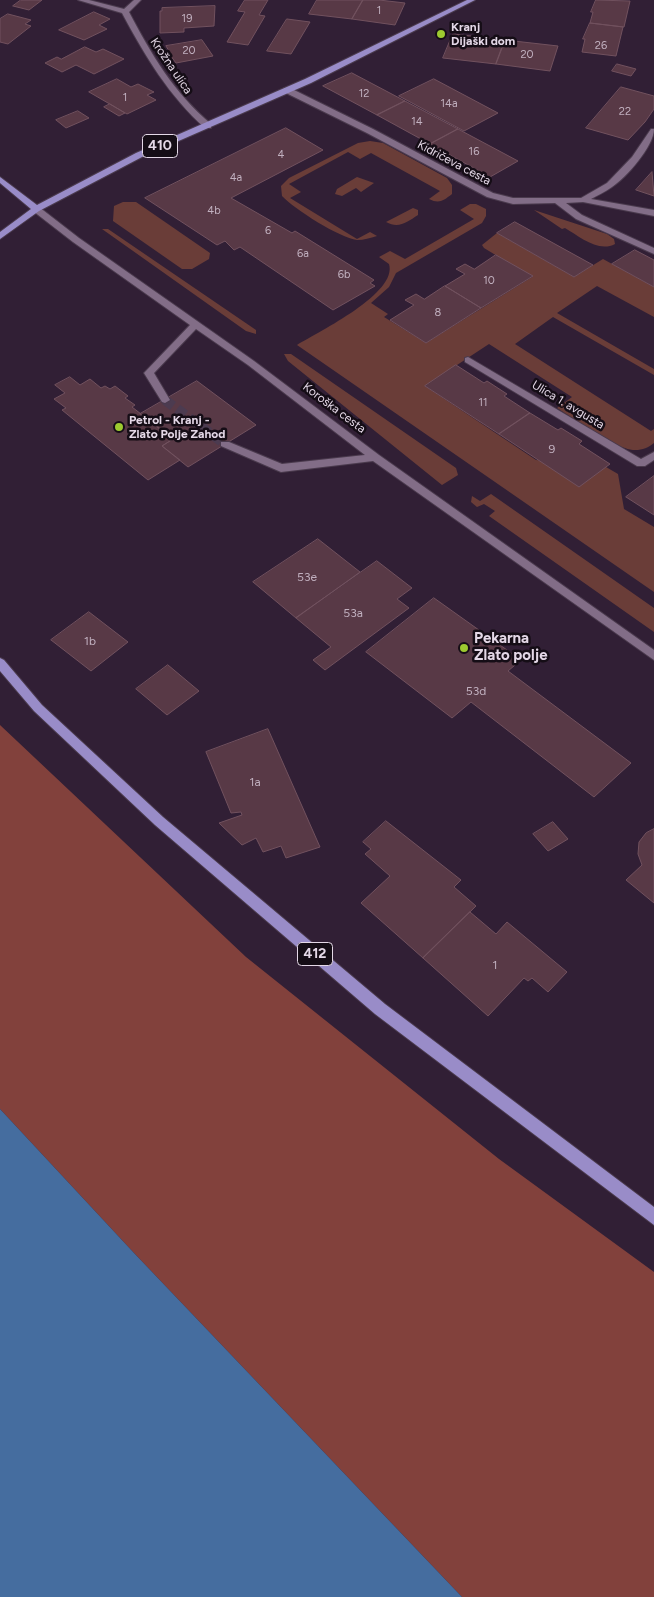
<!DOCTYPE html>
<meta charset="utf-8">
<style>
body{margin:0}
canvas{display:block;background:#311f35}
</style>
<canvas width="654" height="1597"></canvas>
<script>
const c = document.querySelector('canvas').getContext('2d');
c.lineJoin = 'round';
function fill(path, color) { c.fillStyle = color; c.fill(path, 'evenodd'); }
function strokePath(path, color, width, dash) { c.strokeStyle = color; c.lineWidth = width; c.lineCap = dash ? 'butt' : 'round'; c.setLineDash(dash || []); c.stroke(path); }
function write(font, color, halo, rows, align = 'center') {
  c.font = font + ' Figtree,sans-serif'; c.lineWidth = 5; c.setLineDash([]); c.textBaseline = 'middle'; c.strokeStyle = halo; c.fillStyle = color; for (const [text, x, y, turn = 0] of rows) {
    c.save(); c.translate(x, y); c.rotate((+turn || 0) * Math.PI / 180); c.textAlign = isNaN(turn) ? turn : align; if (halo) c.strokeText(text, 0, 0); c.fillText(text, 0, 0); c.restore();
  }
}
const green = new Path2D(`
 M370,141L383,143L447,178L452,185V194C443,201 439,204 429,199L440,191L371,153L360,159L348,152L289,184L301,192L290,198L357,239L370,232L377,236C370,238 364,240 357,240C340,238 294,209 282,196L281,186L289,178L358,143Z
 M357,177L374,183L361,192L356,188L342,196L335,194L337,189Z
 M123,202H136L210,253L209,259L192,269H182L113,221L114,206Z
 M470,204H476L486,209V216L482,223L396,273L389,287L371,303L388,314L384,317L426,343L532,277L484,248L482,245L497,233L574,277L603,259L654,287V317L597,286L557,313L654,369V375L553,317L515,344L651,431L654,429V443C646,450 635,452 625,448C606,442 575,419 557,408L572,397L489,344L425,386L536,460L606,467L618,474L624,509L654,527V592L297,345C320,331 398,293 389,264L379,257L390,251L405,259L474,219L460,210Z
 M413,208L418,210V215C407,222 399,229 386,222Z
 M534,210L607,234L614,239L615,244C598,253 579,236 565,228L562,229Z
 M102,229H108L256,330V334L246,331Z
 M284,354H291L456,468L458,475L442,485L288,361Z
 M491,494L654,608V632L489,516L495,511L484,504L477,507L471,502L472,496L480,501Z`);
const forest = new Path2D(`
 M0,725L246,957L499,1159L654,1272V1597H462L134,1253L0,1109Z`);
const water = new Path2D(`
 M0,1109L134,1253L462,1597H0Z`);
const building = new Path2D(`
 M21,0H42L29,10L13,6Z
 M245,0H268L259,15L265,16L248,45L227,42L245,12L238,11Z
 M317,0H363L352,19L309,14Z
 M363,0H379L405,3L395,25L352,19Z
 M596,0L630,1L624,27L590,23L593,12H591Z
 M215,6L214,26L184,28V32L160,33V11H162V8Z
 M94,12L110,19L99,25L107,29L84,40L59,30Z
 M8,14L31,20L25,24L31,26L8,44L0,42V19Z
 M287,19L310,22L291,54L267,51Z
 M590,23L623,27L616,56L582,52L585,39H583Z
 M453,34L505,40L496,64L443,58Z
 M202,40L213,56L176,63L167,51H169L166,46Z
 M505,40L558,46L550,71L496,64Z
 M85,47L96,52L103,49L124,59L94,74L76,65L62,72L45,63L57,57L61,59Z
 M617,64L636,69L631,76L612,71Z
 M352,73L405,101L377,115L323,86Z
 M117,79L131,87L138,84L154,92L147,95L156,100L127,114L89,92Z
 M434,79L498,113L464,131L399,96Z
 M621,87L654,96V109L645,122L628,140L586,128Z
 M405,101L458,129L430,144L377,115Z
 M110,104L125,113L119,116L104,107Z
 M78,111L89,118L66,128L56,120Z
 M286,128L323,150L231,198L292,233L295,231L374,280L370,283L375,286L333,310L240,247L234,250L225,241L217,245L145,198Z
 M458,129L518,161L490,177L430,144Z
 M652,172L654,196L636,190Z
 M515,222L593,265L574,277L497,233Z
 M635,250L654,260V287L612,264Z
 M496,255L533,276L481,308L445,286L465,274L456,269L465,264L474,269Z
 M445,286L481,308L426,343L390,320L414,305L405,300L416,294L424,299Z
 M456,365L484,383L487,381L507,394L504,396L530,413L499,434L425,386Z
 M70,377L80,385L90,379L101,388L105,386L110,389L115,386L128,396L125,398L135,405L132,407L173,439L162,446L180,460L148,480L62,410L66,408L54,399L65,393L55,385Z
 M197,381L256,425L188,467L162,446L173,439L140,414Z
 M530,413L558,430L561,428L582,441L579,444L610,464L579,487L499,434Z
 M654,476V515L626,497Z
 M318,539L360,572L296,618L253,582Z
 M377,561L412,588L397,599L409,608L325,670L313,660L331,647L296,618Z
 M434,598L521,660L508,671L631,763L594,797L471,702L452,718L366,652Z
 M89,612L128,642L91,671L51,640Z
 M168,665L199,691L167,715L136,689Z
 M268,729L320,847L286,858L281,846L263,852L256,838L242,845L219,823L242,815L241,812L231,813L206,752Z
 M386,821L461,880L454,887L476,906L423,958L361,903L390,876L365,854L371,849L363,842Z
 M553,822L568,839L548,851L533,834Z
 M654,829V903L626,880L642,865L638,854L639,842L646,833Z
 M470,912L496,934L507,922L567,972L548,992L532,978L528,981L524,978L488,1016L423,958Z`);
const minorTunnel = new Path2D(`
 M165,400L225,444`);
const minor = new Path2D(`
 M78,0H89L124,9L134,0H141L129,12C151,54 174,93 211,124V128H205C169,96 145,56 122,13Z
 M284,88H290L373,129L493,193L513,198H581L607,183L632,157L651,129H654C654,146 626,178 612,187C605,192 598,195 591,199L654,210V216L583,202L566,203L582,215L654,248V254L576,219L555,203L513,204L487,197L367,133L284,92Z
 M33,207H39L79,238L254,361L379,455L654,650V660L373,461L281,472L221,446V442H229L282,464L365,455L248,365L196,329L154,373L170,400L165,403L162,402L144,373L190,325L73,242L33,211Z
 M468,357L641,459L654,452V460L645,466H637L465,362V358Z`);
const major = new Path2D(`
 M467,0H475L311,83L142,157L39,211L0,239V232L31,209L0,183V177L37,205L136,153L305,79Z
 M0,658L4,660L42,705L163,817L385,1004L654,1207V1225L375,1014L155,825L34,711L0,671Z`);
const markers = [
 [441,34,5,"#9dca30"],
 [119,427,5,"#9dca30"],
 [464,648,5,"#9dca30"]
];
const farNumbernames = [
 ["1",379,11],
 ["19",187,19],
 ["26",601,46],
 ["20",189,51],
 ["20",527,55],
 ["12",364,94],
 ["1",125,98],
 ["14a",449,104],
 ["22",625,112],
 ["14",417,122],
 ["16",474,152],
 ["4",281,155],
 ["4a",236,178],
 ["4b",214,211],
 ["6",268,231],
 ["6a",303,254],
 ["6b",344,275],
 ["10",489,281],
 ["8",438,313],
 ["11",483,403]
];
const farPoinames = [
 ["Kranj",451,27],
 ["Dijaški dom",451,41],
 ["Petrol - Kranj -",129,420],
 ["Zlato Polje Zahod",129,434]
];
const farStreetnames = [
 ["Krožna ulica",171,66,56],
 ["Kidričeva cesta",454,163,28],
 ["Ulica 1. avgusta",568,405,31],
 ["Koroška cesta",334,408,37]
];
const numberNames = [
 ["9",552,449],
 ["53e",307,577],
 ["53a",353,613],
 ["1b",90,641],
 ["53d",476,691],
 ["1a",255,782],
 ["1",495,965]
];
const shields = [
 [160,146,35],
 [315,954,35]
];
const shieldNames = [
 ["410",160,146],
 ["412",315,954]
];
const poiNames = [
 ["Pekarna",474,639],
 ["Zlato polje",474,656]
];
fill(green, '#6a3d38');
fill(forest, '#82413c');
fill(water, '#456d9f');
fill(building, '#583946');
strokePath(building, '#71515e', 1);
strokePath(minorTunnel, '#4c3b50', 10, [10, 5]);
strokePath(minor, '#4a3a4d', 2);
strokePath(major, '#4a3a4d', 2);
fill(minor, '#826d87');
fill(major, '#998cc8');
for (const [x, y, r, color] of markers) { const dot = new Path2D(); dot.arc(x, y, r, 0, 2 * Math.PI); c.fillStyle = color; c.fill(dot); strokePath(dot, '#150d16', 2); }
write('11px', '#c1b0bf', null, farNumbernames);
write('bold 12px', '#e4d8e7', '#150d16', farPoinames, 'left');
write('12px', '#e4d8e7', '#150d16', farStreetnames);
write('12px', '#c1b0bf', null, numberNames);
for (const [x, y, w] of shields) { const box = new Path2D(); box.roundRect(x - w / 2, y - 11.5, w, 23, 4); c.fillStyle = '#150d16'; c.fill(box); strokePath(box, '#e4d8e7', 1); }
write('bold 14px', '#e4d8e7', null, shieldNames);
write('bold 15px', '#e4d8e7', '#150d16', poiNames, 'left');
</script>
